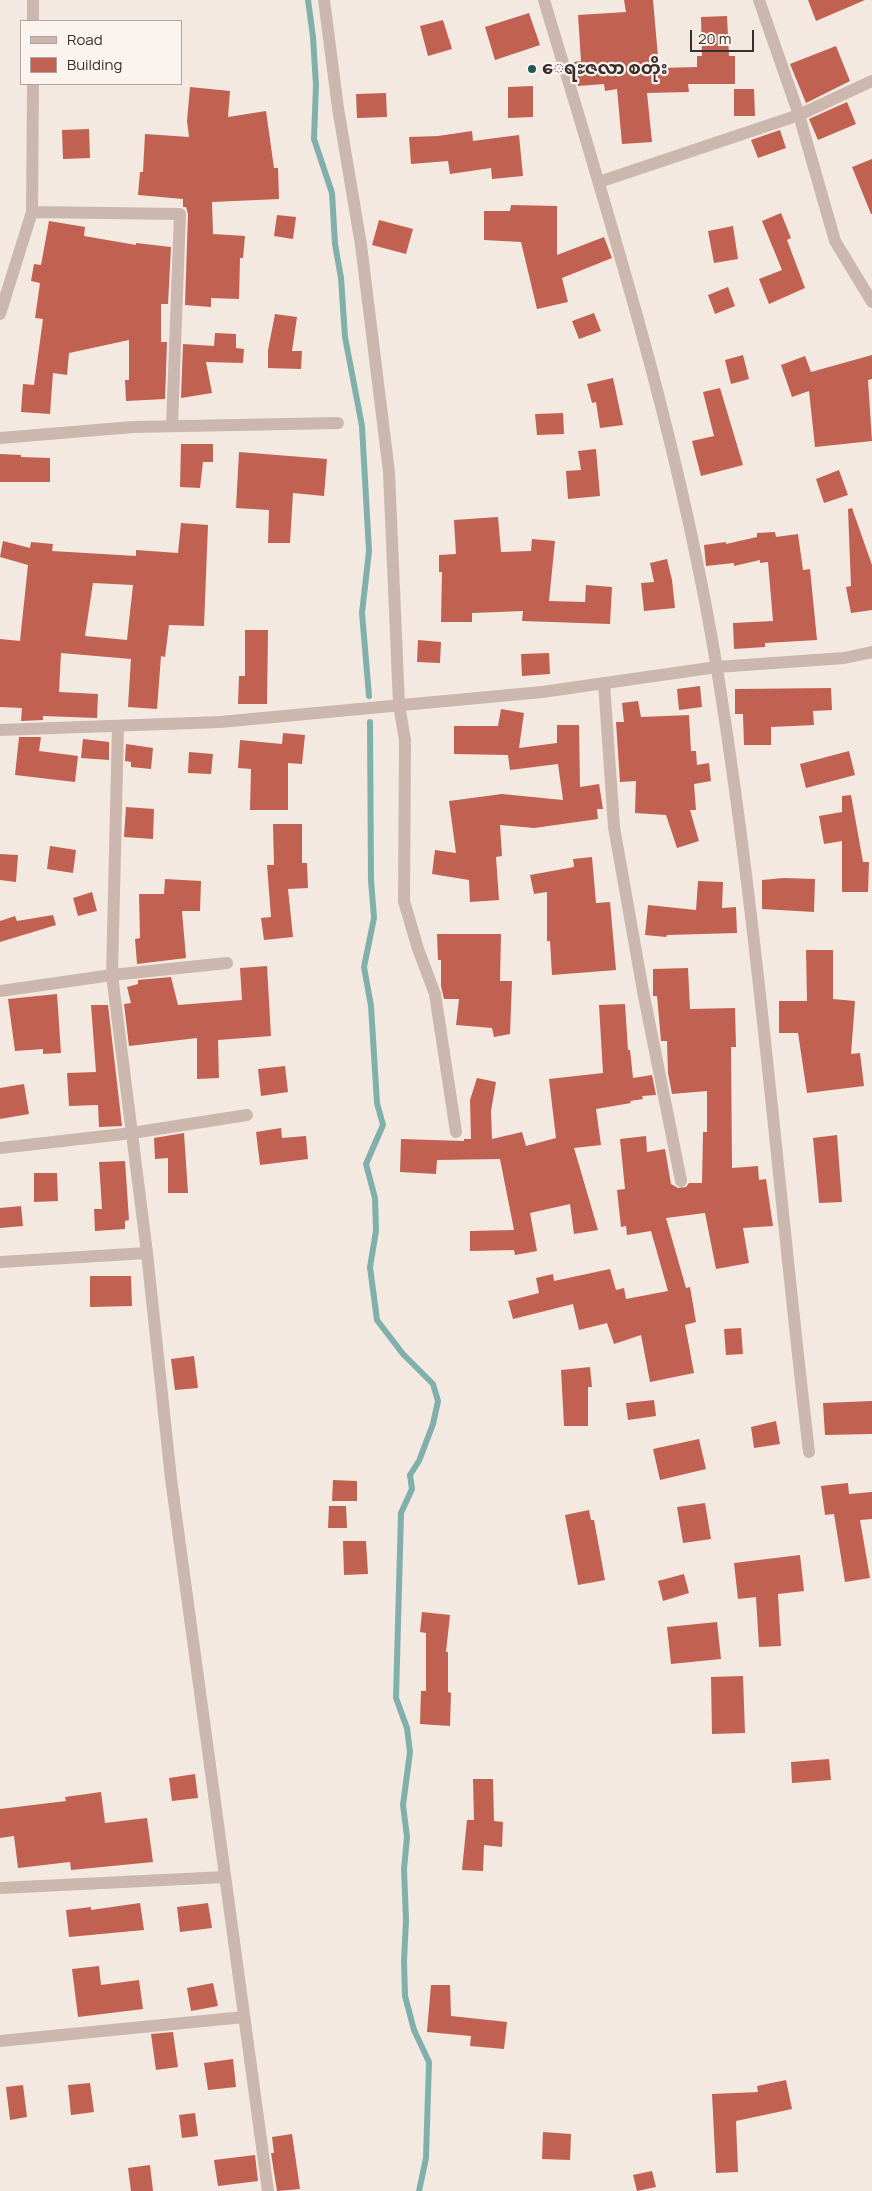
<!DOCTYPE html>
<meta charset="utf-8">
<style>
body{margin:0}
#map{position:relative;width:872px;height:2191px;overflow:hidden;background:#f3e9e1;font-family:Manrope,sans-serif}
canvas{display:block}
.legend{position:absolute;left:20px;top:20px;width:162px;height:65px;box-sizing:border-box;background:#faf3ee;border:1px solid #ada4a0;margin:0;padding:6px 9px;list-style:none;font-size:15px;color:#392e2b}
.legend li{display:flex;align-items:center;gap:10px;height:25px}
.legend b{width:25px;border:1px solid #ada4a0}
.scale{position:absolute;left:690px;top:30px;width:64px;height:22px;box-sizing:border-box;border:2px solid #392e2b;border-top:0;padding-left:6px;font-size:15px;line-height:18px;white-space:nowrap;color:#392e2b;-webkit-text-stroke:4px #faf3ee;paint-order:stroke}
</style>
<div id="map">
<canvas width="872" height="2191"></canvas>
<ul class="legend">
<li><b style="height:6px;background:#cbb7ad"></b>Road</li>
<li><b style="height:14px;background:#c16151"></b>Building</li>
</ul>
<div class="scale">20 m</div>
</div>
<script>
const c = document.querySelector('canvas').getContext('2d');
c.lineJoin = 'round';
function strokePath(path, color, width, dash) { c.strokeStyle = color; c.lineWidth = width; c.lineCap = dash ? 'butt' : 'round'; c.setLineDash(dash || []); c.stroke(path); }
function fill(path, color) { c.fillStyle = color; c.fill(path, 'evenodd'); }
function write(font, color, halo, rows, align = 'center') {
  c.font = font + ' Manrope,"Noto Sans Myanmar",sans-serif'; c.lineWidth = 4.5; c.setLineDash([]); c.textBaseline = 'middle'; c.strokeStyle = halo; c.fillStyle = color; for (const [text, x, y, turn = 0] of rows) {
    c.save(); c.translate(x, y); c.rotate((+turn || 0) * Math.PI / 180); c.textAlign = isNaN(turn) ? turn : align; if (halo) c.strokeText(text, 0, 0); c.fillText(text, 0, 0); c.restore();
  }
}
const stream = new Path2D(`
 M308,0L313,37L316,85L314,139L332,193L335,244L341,278L345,337L362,426L369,551L362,613L369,696
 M370,722L371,880L374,918L364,967L371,1006L377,1103L383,1125L366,1164L375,1198L376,1231L370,1267L377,1320L403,1354L433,1384L438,1401L433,1424L419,1461L410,1475L412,1489L401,1513L396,1698L407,1728L410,1752L403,1805L407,1837L404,1869L406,1920L404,1961L405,1996L414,2030L429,2062L426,2158L419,2191`);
const building = new Path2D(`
 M624,0H653L659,68L697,67V56H702L701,17L727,16L729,56H735V84H688L689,92L647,93L652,142L622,144L617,89L605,91L604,84L578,86L576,77L574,62L581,61L578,15L626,12Z
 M808,0H865L816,21Z
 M529,13L540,45L495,60L485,27Z
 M443,20L452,49L428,56L420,26Z
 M836,46L850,81L806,103L790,64Z
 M533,86V117L508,118V87Z
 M190,87L230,91L228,117L266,111L274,168H278L279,199L212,202L213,234L245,236L243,258H240L239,299L211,298V307L185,305L188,214L186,207H183V199L138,195L140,172H143L145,134L189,137L187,121Z
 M734,89H754L755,116H734Z
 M386,93L387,117L357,118L356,94Z
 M847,102L856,124L818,140L809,119Z
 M89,129L90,158L63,159L62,130Z
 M780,130L786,148L758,158L751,140Z
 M472,131L473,141L519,135L523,176L492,179L491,168L450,174L448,161L411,164L409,137L438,136Z
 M872,159V214H871L852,167Z
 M511,205L557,206V255L604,237L612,258L562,278L568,302L537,309L521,242L484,240V211H510Z
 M781,213L791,238L787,240L805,288L769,304L759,279L782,270L762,221Z
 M277,215L296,217L293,239L274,236Z
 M379,220L413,229L406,254L372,245Z
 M49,221L85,227L84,236L136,245V243L171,247L168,304H161V342H167L165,399L126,401L125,380H129V340L69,353L67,375L53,373L50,414L21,412L23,384L34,385L43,319L35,318L40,283L31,281L34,264L41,265Z
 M733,226L738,259L714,263L708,231Z
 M728,287L735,306L715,314L708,295Z
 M594,313L601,331L579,339L572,321Z
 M275,314L297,317L292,351H302L301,369L268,368V350Z
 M215,333L236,334V348L244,349L243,363L206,362L212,393L181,398L183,344L214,346Z
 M743,355L749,379L731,384L725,360Z
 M872,355V379L868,380L872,441L815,447L809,391L792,397L781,365L805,356L811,372Z
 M613,378L623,425L600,428L596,402L592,403L587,384Z
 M720,388L743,465L701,476L692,441L714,436L703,392Z
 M563,413L564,434L537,435L535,414Z
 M181,444H213V462H203L200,488L180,487Z
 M596,449L600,496L568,499L566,471L581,470L578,451Z
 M239,452L327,459L324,496L293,493L290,543H268L269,510L236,508Z
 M0,454L21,455V457L50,458V482H0Z
 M839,470L848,495L824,503L816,479Z
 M852,508L872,565V610L851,613L846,587L851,586L848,509Z
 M498,517L501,552L531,551L532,539L555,541L549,601L585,602L586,585L612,587L610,624L522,621L523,611L472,613V622H441L442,572H439V555L456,554L454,520Z
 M181,523L208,525L204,626L169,625L165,657L161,656L157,709L128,707L131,659L61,653L59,692L98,694L97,718L43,716V720L21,721L22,708L0,707V639L20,641L28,565L0,557L3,541L30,548L31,542L53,544L52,551L136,556V550L178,553ZM93,583L133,585L127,640L85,636Z
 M775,532L776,537L798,534L803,570L810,569L817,640L765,643V647L734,649L733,623L773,621L768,562L760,563V560L734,566V563L706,566L704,545L726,542V544L757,537V533Z
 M667,559L672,580L675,608L644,611L641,583L654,582L650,563Z
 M245,630H268L267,704H238L239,676H245Z
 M418,640L441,642L440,663L417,662Z
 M549,653L550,674L522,676L521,654Z
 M700,686L702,707L679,710L677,689Z
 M831,688L832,710L813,711L814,725L771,727V745H744L743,714H735V689Z
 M638,701L641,717L689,715L691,751H696L697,765L709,763L711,781L694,784L696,810H690L699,841L677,848L666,815L635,813L636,781L620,782L616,722H624L622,703Z
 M501,709L524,713L519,748L557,743V725H579L580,787L599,784L603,809H597L598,819L534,828L500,825L502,856L496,857L499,900L470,902L469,880L432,874L435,850L456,853L449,801L502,794L563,800L558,764L510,770L508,755L454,754V726H498Z
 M283,733L305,735L302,764L288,763V810H250L251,769L238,768L240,740L282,744Z
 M19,737H41L39,751L78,756L75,782L15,775Z
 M83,739L109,742V760L81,758Z
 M126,744L153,748L151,769L131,767V762L125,761Z
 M849,751L855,775L806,788L800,764Z
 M189,752L213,754L211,774L188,773Z
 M851,795L863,862H869L868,892H842V841L824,844L819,816L842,812V796Z
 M126,807L154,809L153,839L124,837Z
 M273,824H302V863H307L308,888L288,889L293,937L264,940L261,918L271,917L267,865H274Z
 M50,846L76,850L73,873L47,869Z
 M0,854L18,855L16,882L0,880Z
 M592,857L596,903L610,902L616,970L552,975L550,941H547V892L534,894L530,875L574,867L573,859Z
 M784,878L815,879L814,912L762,909V880Z
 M165,879L201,881L200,911H182L186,958L137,964L135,939L140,938L139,894H164Z
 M698,881L723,882L722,908L736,907L737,933L667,935L666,937L645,935L648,905L696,910Z
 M92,892L97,911L78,916L73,898Z
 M53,915L56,925L0,942V921L15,916L17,921Z
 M437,934H501L500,981H512L510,1034L494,1037L492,1028L456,1025L459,999H444L441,986V960H438Z
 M806,950H833V999L855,1001L851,1054L860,1053L864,1086L807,1093L798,1033H779V1001H807Z
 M267,966L271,1036L218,1040L219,1078L197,1079V1038L129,1046L124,1004L131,1003L127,987L138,984V980L171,977L178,1005L242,1000L240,968Z
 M688,968L690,1009L735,1008L736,1047H731L732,1168L758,1166L759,1180L766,1179L773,1226L743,1228L749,1263L716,1269L705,1213L666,1218L686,1288L690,1287L696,1322L685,1325L694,1373L650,1382L641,1335L614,1344L607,1323L579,1330L573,1304L513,1319L508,1301L539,1293L536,1278L553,1274L554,1281L610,1269L616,1290L624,1288L626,1299L668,1291L651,1231L627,1235L626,1226L621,1227L617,1190L625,1189L620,1139L646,1136L647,1152L665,1149L671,1184L678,1188L686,1187L689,1183H702L703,1132H707V1091L672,1094L668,1073L667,1041H661L657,996H653V969Z
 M57,994L61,1053L43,1054V1049L15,1051L8,999Z
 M625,1004L628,1050H630L633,1078L652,1075L656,1095L642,1096L643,1099L630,1101L631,1103L596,1109L601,1145L574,1148L598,1230L574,1234L570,1204L530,1213L537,1251L515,1255L514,1250L470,1251V1231L514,1230L500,1159L437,1160L436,1174L400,1172L401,1139L464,1141V1139H471L470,1100L477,1078L496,1082L491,1111L492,1139L522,1132L526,1146L556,1138L549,1079L603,1073L599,1005Z
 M91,1005H108L122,1126L99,1127L98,1105L69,1106L67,1073L96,1072Z
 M285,1066L288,1092L261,1096L258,1069Z
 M24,1084L29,1114L0,1119V1088Z
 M281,1128L282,1138L306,1136L308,1159L260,1165L256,1132Z
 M184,1133L188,1193H168V1158L155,1159L154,1138Z
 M837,1135L842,1202L819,1203L813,1138Z
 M125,1161L129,1220L125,1221V1229L95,1231L94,1209H102L99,1162Z
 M34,1173H57L58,1201L34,1202Z
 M21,1206L23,1226L0,1228V1208Z
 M90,1276H131L132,1306L90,1307Z
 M741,1328L743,1354L726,1355L724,1329Z
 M194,1356L198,1388L175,1390L171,1359Z
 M590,1367L592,1387H588V1426H564L561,1370Z
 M654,1400L656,1416L628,1420L626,1403Z
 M872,1401V1434L825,1435L823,1403Z
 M776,1421L780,1444L754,1448L751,1427Z
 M699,1439L706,1469L660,1480L653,1449Z
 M333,1480L357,1481V1501H332Z
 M848,1483L849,1494L872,1492V1519L860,1520L870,1578L845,1582L834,1514L825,1515L821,1486Z
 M705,1503L711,1539L683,1543L677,1507Z
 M329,1506H346L347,1528H328Z
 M589,1510L591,1520H594L605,1580L578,1585L565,1515Z
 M343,1541H366L368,1574L344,1575Z
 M800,1555L804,1591L778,1594L781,1646L759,1647L756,1597L738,1599L734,1563Z
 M684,1574L689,1593L663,1601L658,1581Z
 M422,1612L450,1615L446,1652H448V1692L451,1693L450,1726L420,1724L421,1691H426V1633L420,1632Z
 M717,1622L721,1659L671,1664L667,1627Z
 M743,1676L745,1733L712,1734L711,1677Z
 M829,1759L831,1780L792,1783L791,1762Z
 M195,1774L198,1798L172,1801L169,1778Z
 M473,1779H493L494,1821L503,1822L502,1847L484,1845L483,1871L462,1870L467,1820H474Z
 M101,1792L105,1823L147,1818L153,1862L71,1870L70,1862L18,1868L14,1836L0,1838V1809L66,1801L65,1797Z
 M140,1903L144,1930L69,1937L66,1910L91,1907V1910Z
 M208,1903L212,1928L180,1932L177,1907Z
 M99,1966L101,1985L139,1980L143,2009L78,2017L72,1969Z
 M213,1983L218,2006L191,2011L187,1988Z
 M431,1985H450L451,2016L507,2022L504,2049L470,2046L471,2036L427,2032Z
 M173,2032L178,2067L156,2070L151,2034Z
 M233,2059L236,2087L208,2090L204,2063Z
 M786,2080L792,2109L736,2121L738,2172L716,2173L712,2094L758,2092L757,2086Z
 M90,2083L94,2112L71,2115L68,2085Z
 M23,2085L27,2117L10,2120L6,2087Z
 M195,2113L198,2136L182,2138L179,2115Z
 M543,2132L571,2134L570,2160L542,2159Z
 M292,2134L300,2189L277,2191L271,2153H274L272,2137Z
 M255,2155L258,2181L218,2186L214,2160Z
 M150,2165L153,2191H131L128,2168Z
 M652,2171L656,2187L637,2191L633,2175Z`);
const minor = new Path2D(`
 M324,0L338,108L361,245L389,472L399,705L405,740L404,901L418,949L435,994L456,1132
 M544,0C610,220 680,441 717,669C759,929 778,1191 809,1452
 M759,0L799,115L835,241L872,302
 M33,21V0
 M599,182L799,115L872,81
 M32,212L180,214L172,426
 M0,314L32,212L33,84
 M0,438L133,427L338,423
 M604,683L614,827L643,991L681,1181
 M118,726L112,975L147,1253L171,1479L268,2191
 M0,730L220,722L542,692L717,667L844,658L872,652
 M0,991L112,975L227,963
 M0,1148L132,1133L247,1115
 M0,1262L147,1253
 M0,1888L225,1877
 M0,2041L244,2017`);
const markers = [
 [532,69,5,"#225957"]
];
const poiNames = [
 ["ေရႊဇလာ စတိုး",542,69]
];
strokePath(stream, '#81afac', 6);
fill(building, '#c16151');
strokePath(minor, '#cbb7ad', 12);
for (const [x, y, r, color] of markers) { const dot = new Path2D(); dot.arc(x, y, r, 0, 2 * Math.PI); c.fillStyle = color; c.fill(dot); strokePath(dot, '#faf3ee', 2); }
write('bold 18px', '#392e2b', '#faf3ee', poiNames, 'left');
</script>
